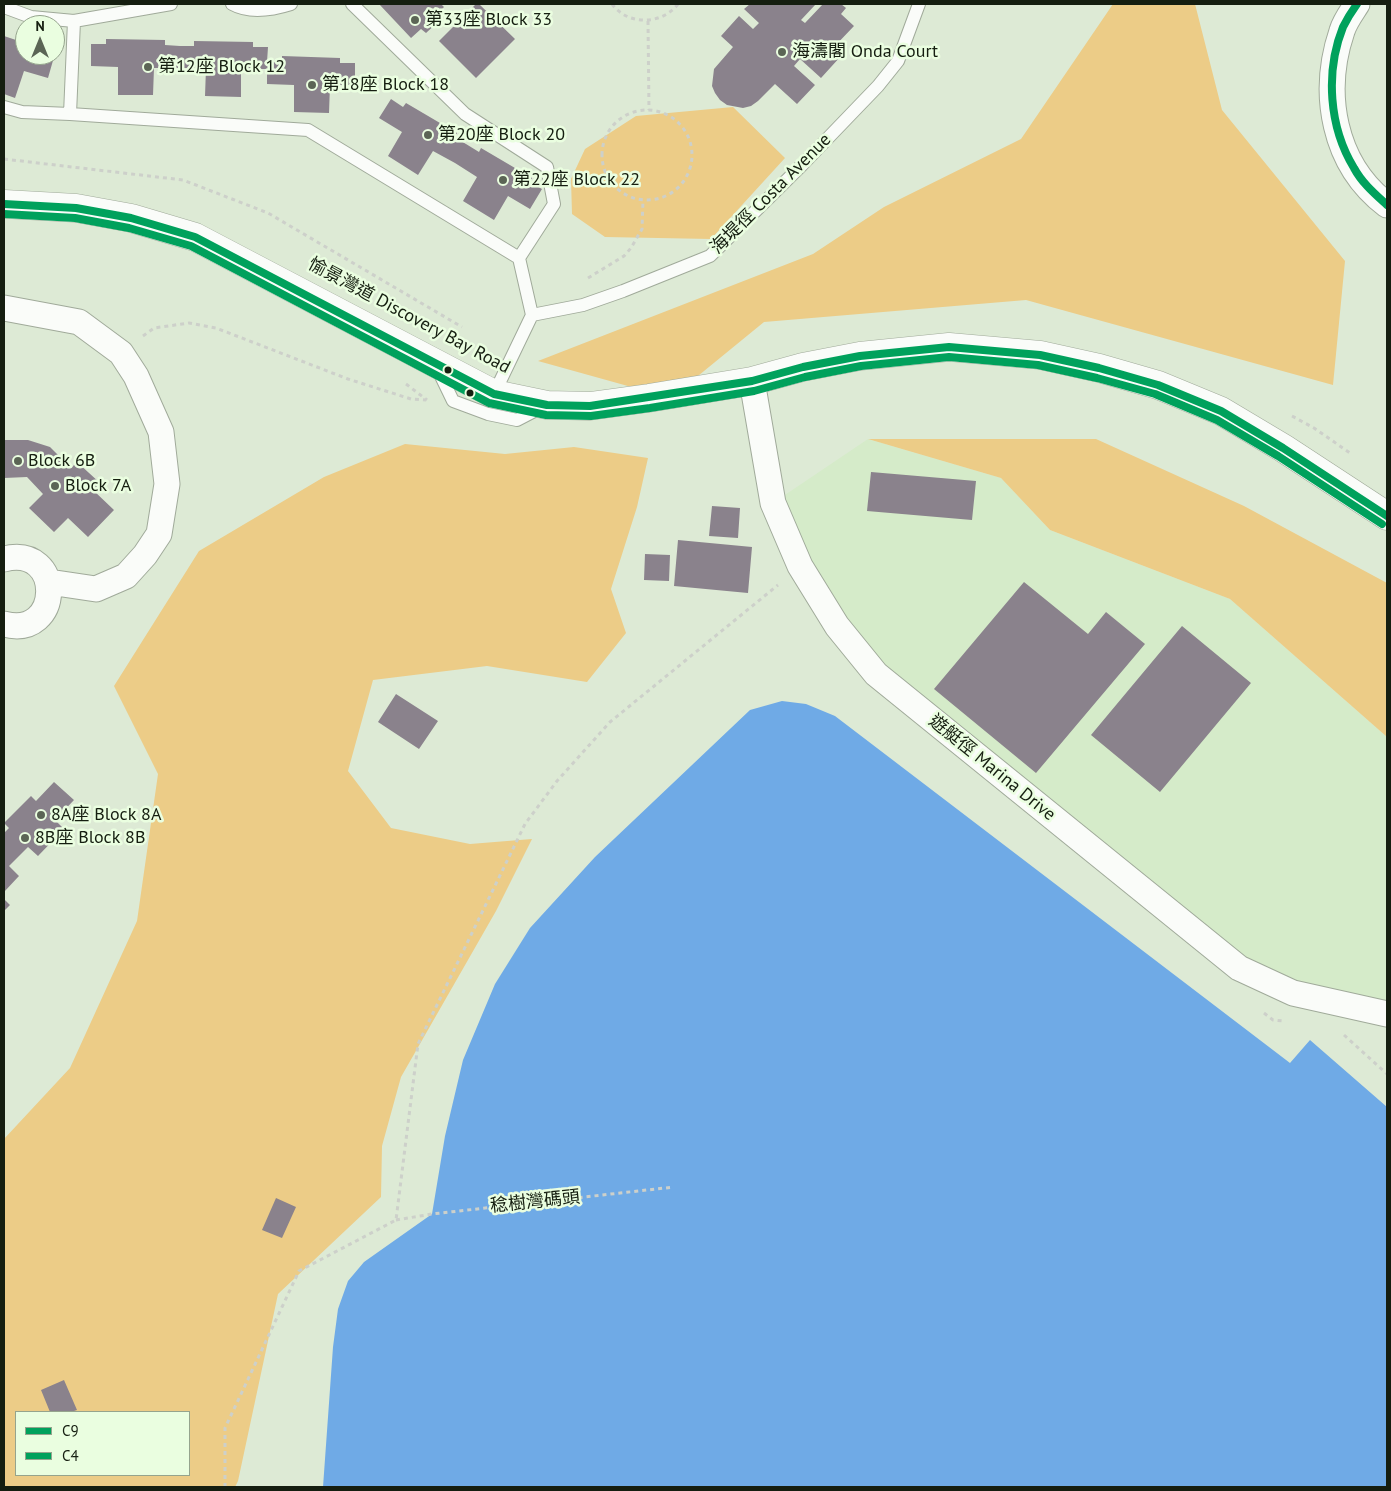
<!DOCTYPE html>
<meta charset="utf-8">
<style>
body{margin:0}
#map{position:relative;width:1391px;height:1491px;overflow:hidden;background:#ddead5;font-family:"PT Sans",sans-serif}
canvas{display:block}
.frame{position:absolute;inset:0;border:5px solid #151e10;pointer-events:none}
.legend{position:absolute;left:15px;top:1411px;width:175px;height:65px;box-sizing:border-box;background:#eafee0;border:1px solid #95a48d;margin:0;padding:6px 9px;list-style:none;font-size:15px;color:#151e10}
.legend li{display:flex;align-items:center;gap:10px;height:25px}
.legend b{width:25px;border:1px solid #95a48d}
.north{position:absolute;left:15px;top:15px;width:50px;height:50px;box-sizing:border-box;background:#eafee0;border:1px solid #95a48d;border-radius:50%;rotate:0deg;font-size:14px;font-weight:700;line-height:20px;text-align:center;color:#151e10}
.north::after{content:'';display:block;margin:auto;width:18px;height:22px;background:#5b6555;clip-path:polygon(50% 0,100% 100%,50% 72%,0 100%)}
</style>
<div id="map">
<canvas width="1391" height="1491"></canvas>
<div class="frame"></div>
<ul class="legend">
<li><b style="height:6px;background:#00a15c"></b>C9</li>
<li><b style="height:6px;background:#00a15c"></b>C4</li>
</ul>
<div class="north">N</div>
</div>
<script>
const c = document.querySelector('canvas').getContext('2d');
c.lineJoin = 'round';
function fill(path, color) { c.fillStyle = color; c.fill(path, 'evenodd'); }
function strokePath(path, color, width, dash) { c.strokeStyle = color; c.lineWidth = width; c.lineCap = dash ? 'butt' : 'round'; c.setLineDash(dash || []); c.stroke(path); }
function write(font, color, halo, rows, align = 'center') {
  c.font = font + ' "PT Sans","Noto Sans TC",sans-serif'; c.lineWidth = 5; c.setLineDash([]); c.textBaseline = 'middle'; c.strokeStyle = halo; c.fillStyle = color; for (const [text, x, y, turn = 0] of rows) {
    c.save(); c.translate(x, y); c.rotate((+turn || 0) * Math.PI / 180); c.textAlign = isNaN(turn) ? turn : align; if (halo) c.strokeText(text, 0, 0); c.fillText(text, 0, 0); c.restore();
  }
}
const built = new Path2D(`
 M868,439L1001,478L1050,530L1230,599L1387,737V1014L1293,993L876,674L773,503Z`);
const green = new Path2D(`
 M1113,4H1195L1222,110L1345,261L1333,385L1026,300L764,322L671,398L538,361L813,254L884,207L1021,139Z
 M733,107L785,158L711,239L605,237L572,214L571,179L585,149L636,116Z
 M868,439H1096L1244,506L1387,583V737L1230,599L1050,530L1001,478Z
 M405,444L505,454L574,447L648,458L637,507L611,589L626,633L587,682L487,666L373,680L348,771L391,828L470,844L532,839L496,911L401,1077L382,1146L381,1197L278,1294L238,1481L235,1487H4V1139L70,1068L137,921L158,774L114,686L199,551L324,477ZM16,1412H189V1475H16Z`);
const water = new Path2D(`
 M782,701L806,704L835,716L1290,1063L1310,1040L1387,1107V1487H323L333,1347L338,1309L348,1281L364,1262L432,1214L445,1136L463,1060L495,984L530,928L595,857L750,710Z`);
const building = new Path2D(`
 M379,4H441L444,7L434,17L438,22L426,33L421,29L411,38Z
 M476,4H479L515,39L476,78L439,41Z
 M750,4H816L801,20L805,23L823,4H841L846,8L841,14L854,26L833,48L841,56L821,78L800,59L794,66L815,85L797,104L775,84L758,101L751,106L743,108L727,105L720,100L715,93L712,86L714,69L733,47L721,36L739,16L753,29L759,23L744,9Z
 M4,36L25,43V55H48L54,57L48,78L24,71L15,98L4,94Z
 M106,39L165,40V45L180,46H194V41L253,42V47H268L267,62H282V56L340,58V63H355V85H330L329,113L294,112V85L267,84V69H241V97L205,96L206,68H154L153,95H118V67L91,66V44H106Z
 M391,99L403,107L406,103L457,133L454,137L466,144L479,152L481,148L532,178L529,182L542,189L530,209L508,196L494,220L463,201L477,177L455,163L433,151L418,175L388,156L402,132L379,118Z
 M4,440H28L50,447L71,468L77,462L100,483L93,490L114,510L88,537L68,518L54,532L29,508L43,494L27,477L4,478Z
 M871,472L976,481L972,520L867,511Z
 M712,506L740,508L738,538L709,536Z
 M678,540L752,547L748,593L674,586Z
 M645,554L670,555L669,581L644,580Z
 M1024,582L1088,634L1106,612L1145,644L1036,773L934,689Z
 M1182,626L1251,683L1160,792L1091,735Z
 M396,694L438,721L419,749L378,722Z
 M54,782L74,800L55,820L64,829L38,856L28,847L9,866L19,876L4,892V833L9,828L4,823L31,796L36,801Z
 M4,899L10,905L4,911Z
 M276,1198L296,1207L282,1238L262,1230Z
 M64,1380L77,1410L71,1412H50L41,1390Z`);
const path = new Path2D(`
 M612,4C628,26 662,25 678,4
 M648,21L649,110
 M602 155a45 45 0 1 1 90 0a45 45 0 1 1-90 0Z
 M4,159L183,180L268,213L462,327
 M588,278L624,256L631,248L642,229L643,200
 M143,336L154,328L189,323L216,328L348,379L411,399L426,400
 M406,384L427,400
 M1292,416L1314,428L1350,453
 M1264,1013L1273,1020L1283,1021
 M1344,1035L1387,1074
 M396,1220L432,1214L674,1187
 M225,1487V1428L299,1271L396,1220L418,1044L525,824L557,781L610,722L778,585`);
const service = new Path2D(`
 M232,4C250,14 272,10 291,4
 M352,4L465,114L547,167L554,204L519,258
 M4,7L31,17L74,21L171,4
 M4,107L22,112L70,114L308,130L519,258L532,315L494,394
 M70,114L74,21
 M532,315L583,305L623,291L710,256L802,165L878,86L898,61L919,4
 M438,370L453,401L488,414L517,420L542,407`);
const minor = new Path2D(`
 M1357,4C1352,12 1345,21 1342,31C1321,93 1333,164 1387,205
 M4,308L79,322L121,353L136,376L161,432L167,484L159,534L145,555L126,576L96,589L49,582
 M752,381L773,503L800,566L837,626L876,674L1239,968L1293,993L1387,1014
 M4,559C65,544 62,640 4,624`);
const tertiary = new Path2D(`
 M4,204L76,208L131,218L195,237L494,394L547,405L590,406L649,398L752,381L803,367L860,356L949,347L1040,355L1099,368L1158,385L1221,411L1283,448L1387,516`);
const bus1 = new Path2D(`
 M1357,4C1352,11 1347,19 1343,27C1325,72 1329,127 1354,168C1362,183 1375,194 1387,205
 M4,204L76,208L131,218L195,237L494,394L547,405L590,406L752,381L803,367L860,356L949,347L1040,355L1099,368L1158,385L1221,411L1283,448L1387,516`);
const bus2 = new Path2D(`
 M4,214L75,218L129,228L191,246L489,403L546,415L591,416L650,408L754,391L805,377L861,366L949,357L1038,365L1097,378L1155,394L1217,420L1278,456L1382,524`);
const markers = [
 [415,20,5,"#5b6555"],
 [782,52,5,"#5b6555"],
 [148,67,5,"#5b6555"],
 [312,85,5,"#5b6555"],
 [428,135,5,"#5b6555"],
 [503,180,5,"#5b6555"],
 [448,370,4.5,"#151e10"],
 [470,393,4.5,"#151e10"],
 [18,461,5,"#5b6555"],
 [55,486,5,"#5b6555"],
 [41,815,5,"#5b6555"],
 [25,838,5,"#5b6555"]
];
const poiNames = [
 ["第33座 Block 33",425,20],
 ["海濤閣 Onda Court",792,52],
 ["第12座 Block 12",158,67],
 ["第18座 Block 18",322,85],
 ["第20座 Block 20",438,135],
 ["第22座 Block 22",513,180],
 ["Block 6B",28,461],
 ["Block 7A",65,486],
 ["8A座 Block 8A",51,815],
 ["8B座 Block 8B",35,838]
];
const streetNames = [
 ["海堤徑 Costa Avenue",771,194,-45],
 ["愉景灣道 Discovery Bay Road",409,316,28],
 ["遊艇徑 Marina Drive",992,768,39],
 ["稔樹灣碼頭",535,1202,-6]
];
fill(built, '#d5ebc9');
fill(green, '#eccc87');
fill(water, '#6faae6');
fill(building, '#8a828c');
strokePath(service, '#a0aa9a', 14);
strokePath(minor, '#a0aa9a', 27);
strokePath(tertiary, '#a0aa9a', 29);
strokePath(path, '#cdd0ca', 3, [4, 4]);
strokePath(service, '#fafcf9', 12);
strokePath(minor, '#fafcf9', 25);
strokePath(tertiary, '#fafcf9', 28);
strokePath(bus1, '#00a15c', 8);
strokePath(bus2, '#00a15c', 8);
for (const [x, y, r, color] of markers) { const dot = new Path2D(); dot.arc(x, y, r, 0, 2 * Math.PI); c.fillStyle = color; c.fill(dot); strokePath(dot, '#eafee0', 2); }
write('18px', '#151e10', '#eafee0', poiNames, 'left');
write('18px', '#151e10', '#eafee0', streetNames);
</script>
